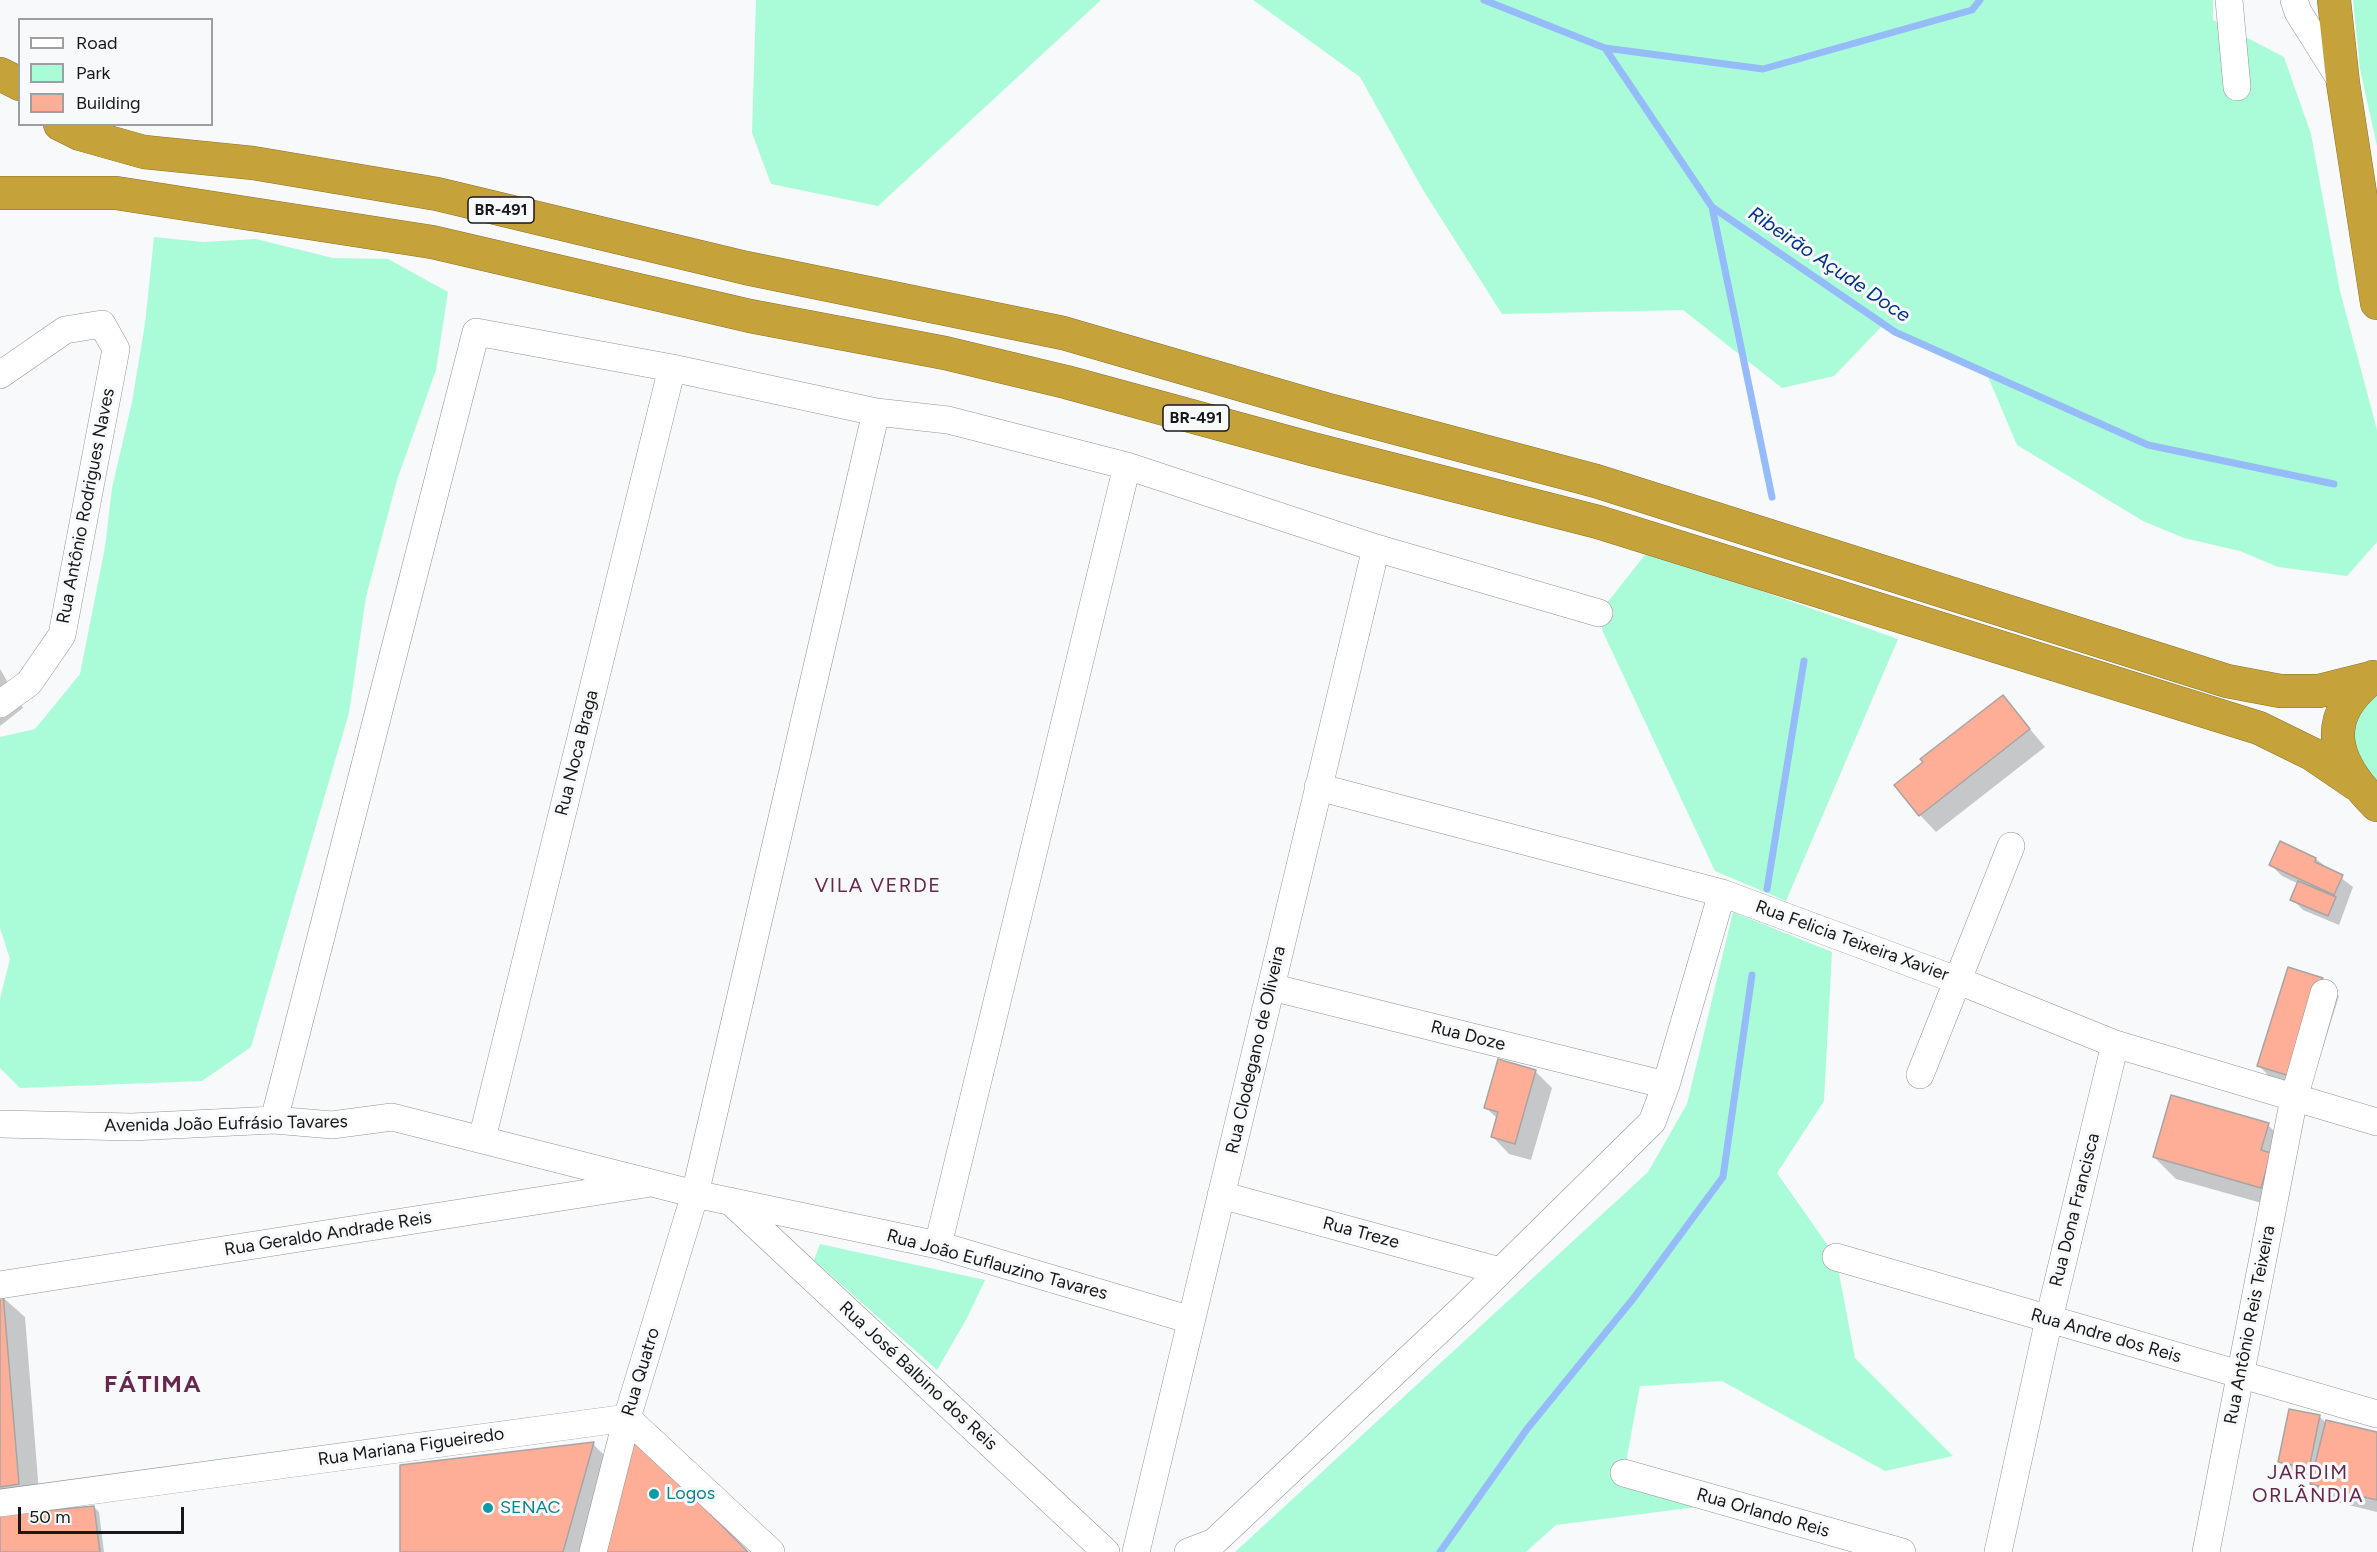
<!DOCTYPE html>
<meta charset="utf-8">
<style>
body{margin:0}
#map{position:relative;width:2377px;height:1552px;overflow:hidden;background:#f8f9fa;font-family:Figtree,sans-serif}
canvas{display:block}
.legend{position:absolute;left:18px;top:18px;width:195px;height:108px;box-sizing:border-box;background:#f8f9fa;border:2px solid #9e9fa0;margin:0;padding:8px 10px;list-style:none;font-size:18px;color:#181818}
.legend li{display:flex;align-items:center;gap:12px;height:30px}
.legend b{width:30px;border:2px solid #9e9fa0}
.scale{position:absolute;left:18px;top:1507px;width:166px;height:27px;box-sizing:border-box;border:3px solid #181818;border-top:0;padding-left:8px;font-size:18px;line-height:21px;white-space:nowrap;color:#181818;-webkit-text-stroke:4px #f8f9fa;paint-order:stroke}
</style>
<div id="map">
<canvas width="2377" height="1552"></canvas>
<ul class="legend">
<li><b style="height:8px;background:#fff"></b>Road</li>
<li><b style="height:16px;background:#aafcd8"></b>Park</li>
<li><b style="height:16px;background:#fead96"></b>Building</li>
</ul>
<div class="scale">50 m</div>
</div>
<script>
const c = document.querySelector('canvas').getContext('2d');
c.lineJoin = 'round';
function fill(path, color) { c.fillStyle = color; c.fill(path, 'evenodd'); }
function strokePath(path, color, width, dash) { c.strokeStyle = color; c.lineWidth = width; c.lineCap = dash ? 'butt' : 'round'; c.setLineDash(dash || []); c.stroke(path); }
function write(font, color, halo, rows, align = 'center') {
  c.font = font + ' Figtree,sans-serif'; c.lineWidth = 6; c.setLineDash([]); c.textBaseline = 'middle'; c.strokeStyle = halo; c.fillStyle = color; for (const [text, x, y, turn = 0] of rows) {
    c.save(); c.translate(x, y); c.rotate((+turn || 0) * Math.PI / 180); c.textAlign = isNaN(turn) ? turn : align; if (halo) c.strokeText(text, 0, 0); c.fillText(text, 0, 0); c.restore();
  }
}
const green = new Path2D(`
 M756,0H1101L878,206L771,184L752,133Z
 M1253,0H2213V20L2284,57L2311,134L2340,291L2377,430V542L2347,576L2278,567L2240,551L2184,538L2143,521L2017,445L1986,372L1884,324L1834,376L1782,388L1683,310L1502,314L1423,190L1360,77Z
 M2353,0H2377V146L2360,69Z
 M154,237L203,242L256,239L333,258L388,259L448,292L436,370L397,480L366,597L349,713L251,1047L202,1081L20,1088L0,1068V999L10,959L0,928V737L35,729L80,674L105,547L112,488L132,402L145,324Z
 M1648,551L1898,639L1786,901L1715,871L1603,632L1599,613Z
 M2377,686V780L2357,763L2349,733Z
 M1733,912L1832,952L1824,1101L1777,1173L1836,1257L1855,1358L1953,1456L1885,1471L1722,1381L1640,1386L1624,1473L1697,1507L1556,1525L1526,1552H1235L1648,1172L1687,1104Z
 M820,1244L985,1280L967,1318L937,1370L814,1260Z`);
const shadow = new Path2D(`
 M0,669L23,708L0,726Z
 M2003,697L2045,747L1936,832L1920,815Z
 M2316,859L2353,887L2339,925L2303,910L2292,899L2299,884L2282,876L2271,865Z
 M2322,979L2339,996L2309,1093L2276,1083L2259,1066Z
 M1535,1071L1552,1088L1531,1160L1509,1154L1493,1137L1498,1119L1486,1108Z
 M2268,1125L2290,1147L2283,1209L2176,1179L2154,1157Z
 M0,1295L25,1317L40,1505L0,1512Z
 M2319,1416L2327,1424L2377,1433V1512L2328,1500L2312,1483L2313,1477L2291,1473L2280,1462Z
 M593,1444L615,1466L591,1552H401Z
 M94,1507L99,1512L104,1552H0V1517Z`);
const stream = new Path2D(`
 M1484,0L1605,48L1712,207L1895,332L2148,445L2334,484
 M1605,48L1763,69L1972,10L1980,0
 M1712,207L1772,497
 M1767,889L1804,661
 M1440,1552L1527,1429L1633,1299L1723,1177L1752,975`);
const building = new Path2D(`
 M2003,695L2030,729L1919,816L1894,785L1923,762L1920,759Z
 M2280,841L2316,858L2315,862L2343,875L2334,895L2269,865Z
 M2298,881L2336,897L2328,916L2290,900Z
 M2288,967L2323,978L2293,1077L2257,1066Z
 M1498,1059L1536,1070L1515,1144L1491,1137L1498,1112L1484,1108Z
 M2171,1095L2269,1123L2261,1150L2271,1153L2261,1188L2153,1157Z
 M3,1293L19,1484L0,1487V1294Z
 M2289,1409L2320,1415L2309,1469L2278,1462Z
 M2326,1420L2377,1432V1500L2310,1484Z
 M632,1435L748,1552H605Z
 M594,1442L563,1552H400V1465Z
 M94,1506L100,1552H0V1515Z`);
const minor = new Path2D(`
 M2229,0L2237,87
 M2294,0L2298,12L2342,82
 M0,375L65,330L102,324L116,349L62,635L29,683L0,704
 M1318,787L1722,893L1959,981L2115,1044L2377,1122
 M1271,987L1666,1085
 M1920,1075L2011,846
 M274,1120L476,332L672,368L876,412L948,420L1127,466L1376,548L1599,613
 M0,1124L132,1127L274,1120L332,1125L392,1117L695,1194L938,1245L1191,1320
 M482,1139L672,368
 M1221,1195L1500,1271
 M730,1201L1106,1552
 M938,1245L1127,466
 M1836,1257L2377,1414
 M0,1285L645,1184
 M1624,1473L1902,1552
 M0,1503L627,1418L771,1552
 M593,1552L627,1418L695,1194L876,412
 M1136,1552L1376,548
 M1188,1552L1214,1542L1464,1307L1652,1122L1666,1085L1722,893
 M1998,1552L2049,1319L2115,1044
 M2206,1552L2294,1098L2324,993`);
const highway = new Path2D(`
 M2334,0L2343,83L2377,303
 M0,74L20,84
 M60,124L80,134L144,152L253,163L437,194L746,268L1063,333L1332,411L1596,481L2227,681L2280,691H2319L2371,678
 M0,193H116L432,242L750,316L945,353L1066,382L1312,449L1598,522L2259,728L2312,754L2356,784
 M2373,677C2319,718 2333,762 2377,805`);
const markers = [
 [654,1494,6,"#0f9aa8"],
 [488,1508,6,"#0f9aa8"]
];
const shields = [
 [501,210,66],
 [1196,418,66]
];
const shieldNames = [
 ["BR-491",501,210],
 ["BR-491",1196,418]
];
const streetNames = [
 ["Rua Antônio Rodrigues Naves",86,506,-79],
 ["Rua Noca Braga",577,753,-76],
 ["Rua Felicia Teixeira Xavier",1852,941,20],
 ["Rua Doze",1468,1036,14],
 ["Rua Clodegano de Oliveira",1256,1050,-77],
 ["Avenida João Eufrásio Tavares",226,1124,-1],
 ["Rua Dona Francisca",2075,1210,-76],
 ["Rua Treze",1361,1233,15],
 ["Rua Geraldo Andrade Reis",328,1234,-9],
 ["Rua João Euflauzino Tavares",997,1265,15],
 ["Rua Antônio Reis Teixeira",2250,1325,-79],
 ["Rua Andre dos Reis",2106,1336,16],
 ["Rua Quatro",641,1372,-73],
 ["Rua José Balbino dos Reis",918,1376,43],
 ["Rua Mariana Figueiredo",411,1447,-8],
 ["Rua Orlando Reis",1763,1513,16]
];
const cultureNames = [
 ["Logos",666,1494],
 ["SENAC",500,1508]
];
const waterNames = [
 ["Ribeirão Açude Doce",1829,265,34]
];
const neighbourhoodNames = [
 ["VILA VERDE",878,886],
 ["JARDIM",2308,1473],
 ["ORLÂNDIA",2308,1496]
];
const districtNames = [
 ["FÁTIMA",153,1385]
];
fill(green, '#aafcd8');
fill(shadow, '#0003');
strokePath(stream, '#95bbfb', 7);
fill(building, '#fead96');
strokePath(building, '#a6a5a5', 1.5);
strokePath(minor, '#929394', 28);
strokePath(highway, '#89722e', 34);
strokePath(minor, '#fff', 27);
strokePath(highway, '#c6a33a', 33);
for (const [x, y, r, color] of markers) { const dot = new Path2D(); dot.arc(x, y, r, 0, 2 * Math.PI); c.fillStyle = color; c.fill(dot); strokePath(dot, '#f8f9fa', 2); }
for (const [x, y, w] of shields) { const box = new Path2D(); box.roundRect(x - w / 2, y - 13, w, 26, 4.5); c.fillStyle = '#f8f9fa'; c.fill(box); strokePath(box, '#181818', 1.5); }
write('bold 16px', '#181818', null, shieldNames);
write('18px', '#181818', '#f8f9fa', streetNames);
write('18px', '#0d838f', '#f8f9fa', cultureNames, 'left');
write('italic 20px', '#00328b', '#f8f9fa', waterNames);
c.letterSpacing = '1.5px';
write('20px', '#66284d', '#f8f9fa', neighbourhoodNames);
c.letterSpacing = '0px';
c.letterSpacing = '1.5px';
write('bold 24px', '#66284d', '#f8f9fa', districtNames);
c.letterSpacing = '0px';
</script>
